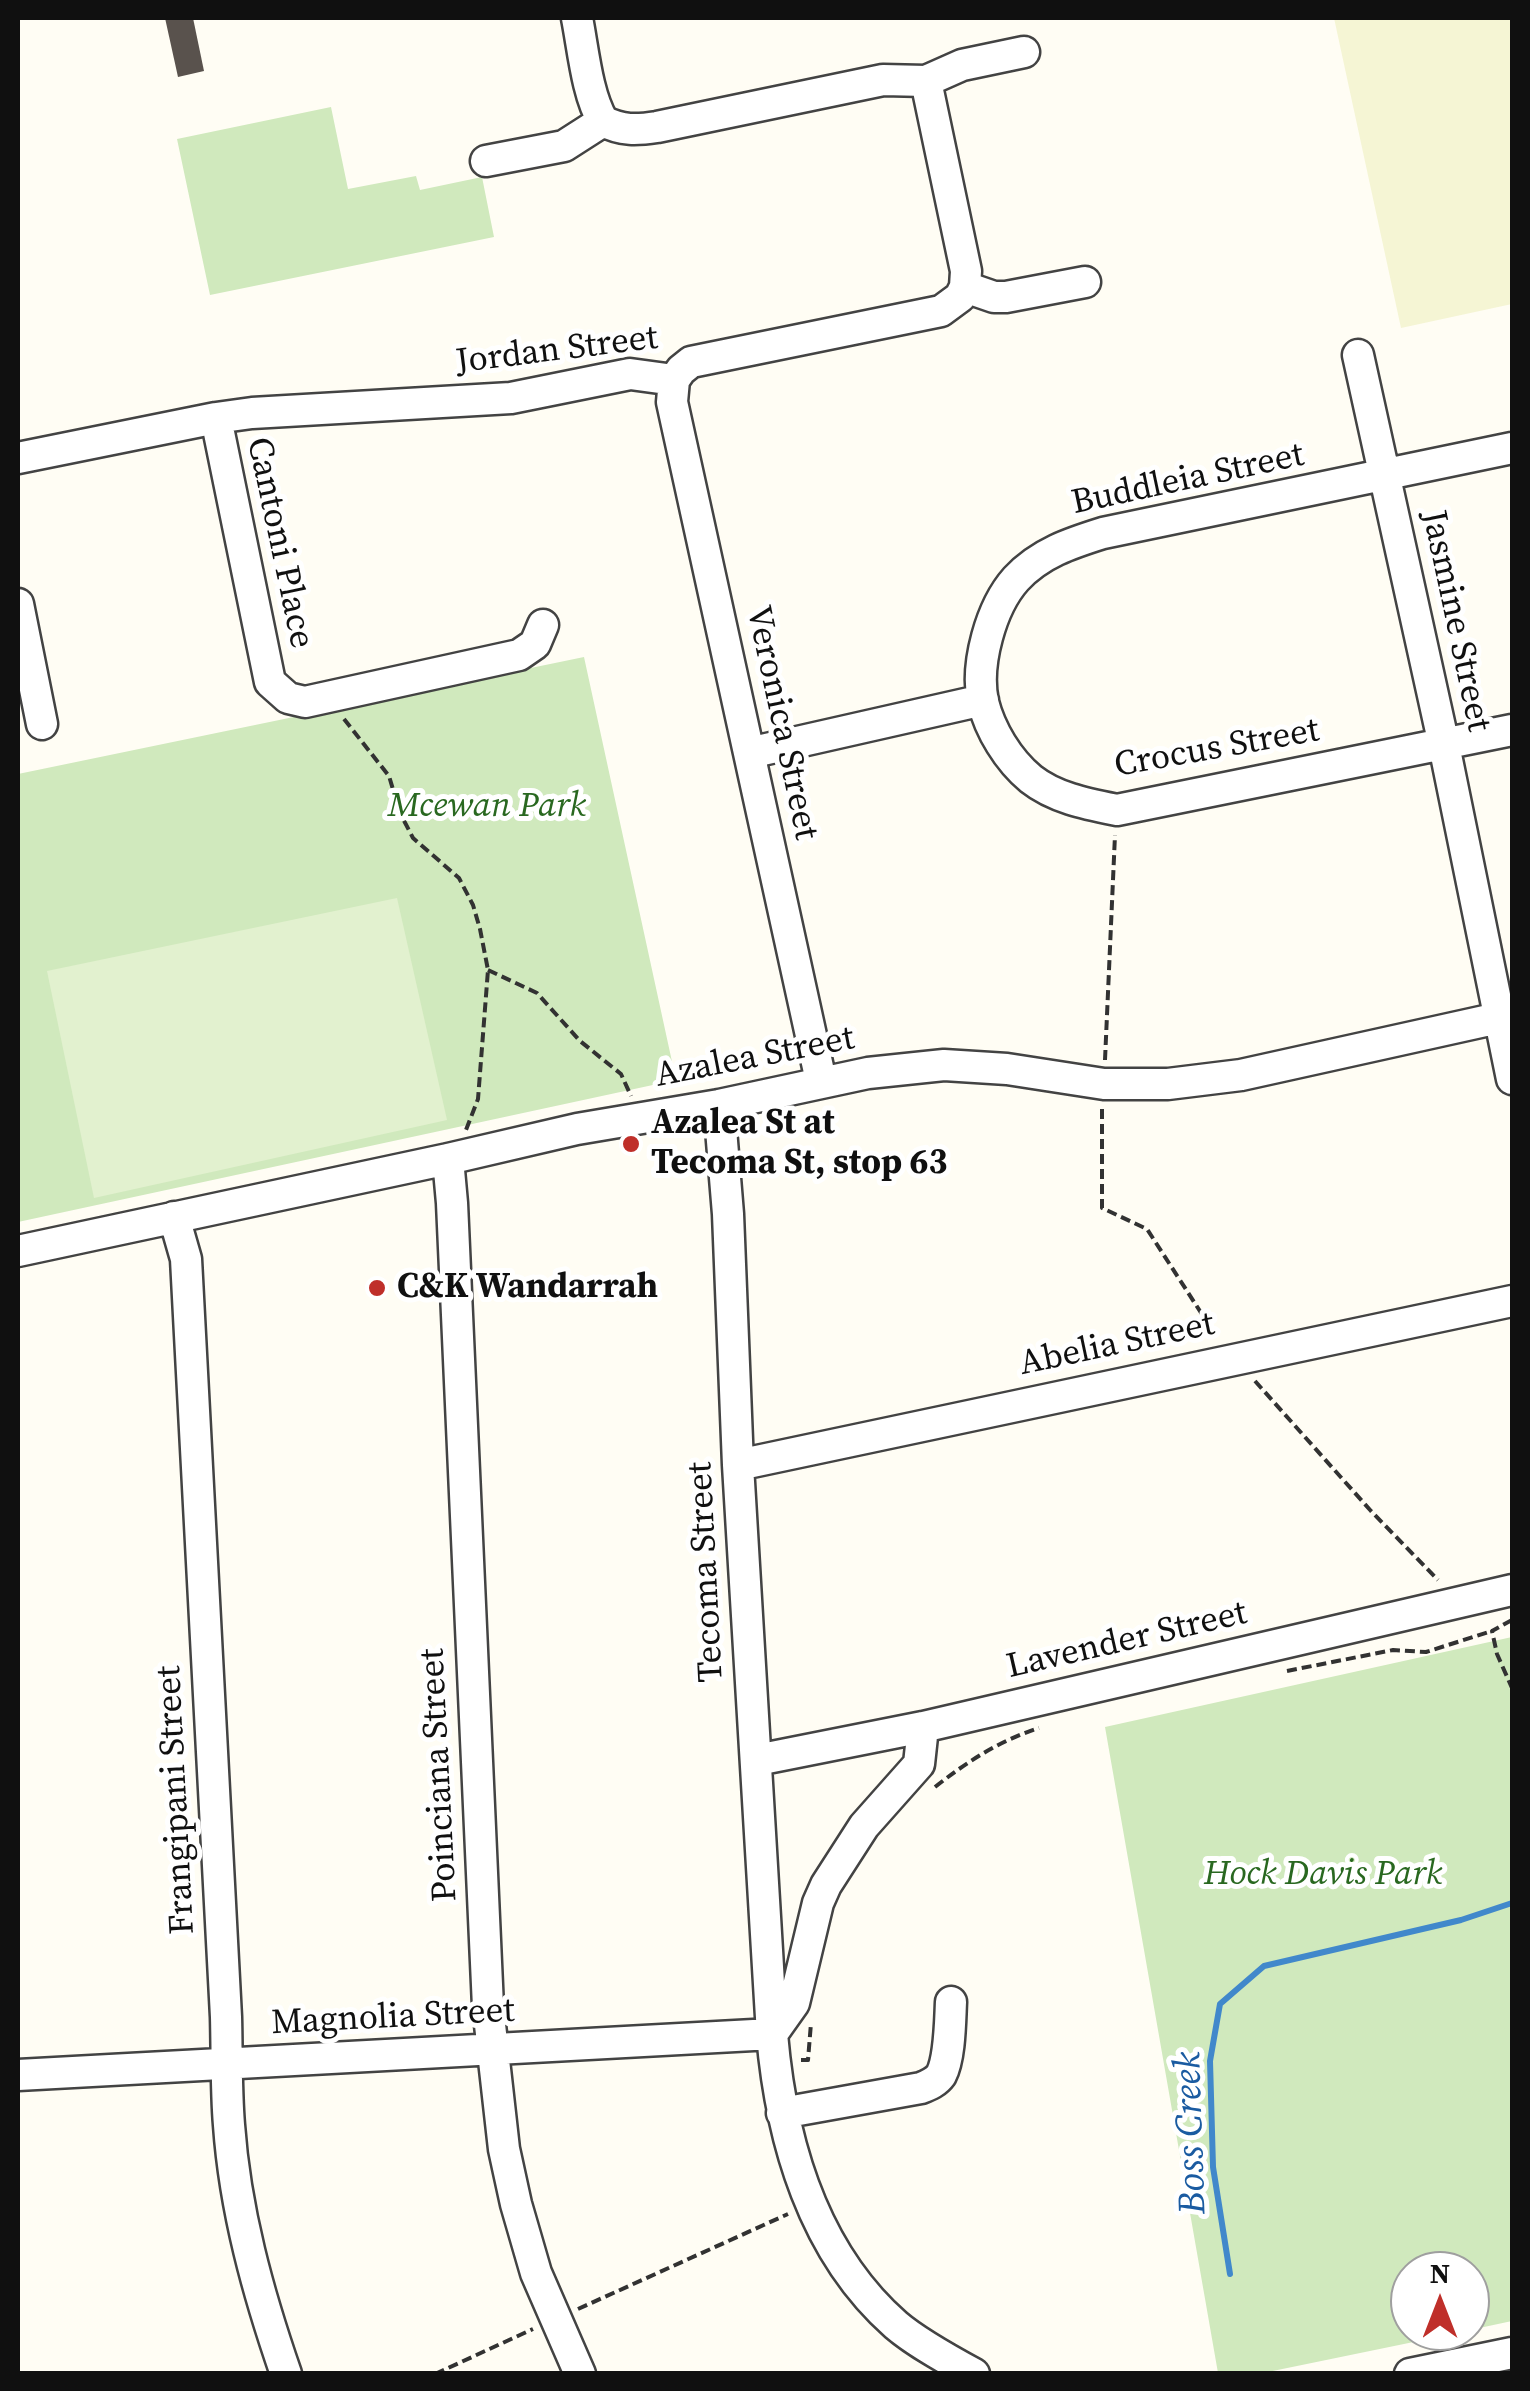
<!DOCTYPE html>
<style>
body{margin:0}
#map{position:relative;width:1530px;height:2391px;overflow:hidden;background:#fffdf4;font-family:"Source Serif 4",serif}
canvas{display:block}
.frame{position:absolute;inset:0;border:20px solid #101010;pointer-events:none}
.north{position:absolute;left:1390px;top:2251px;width:100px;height:100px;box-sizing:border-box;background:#fff;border:2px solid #9f9f9f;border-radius:50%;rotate:0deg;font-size:28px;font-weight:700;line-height:40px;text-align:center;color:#101010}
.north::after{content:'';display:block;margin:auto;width:35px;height:45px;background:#bf2f2a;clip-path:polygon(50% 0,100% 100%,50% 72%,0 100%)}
</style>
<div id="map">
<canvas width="1530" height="2391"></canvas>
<div class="frame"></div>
<div class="north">N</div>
</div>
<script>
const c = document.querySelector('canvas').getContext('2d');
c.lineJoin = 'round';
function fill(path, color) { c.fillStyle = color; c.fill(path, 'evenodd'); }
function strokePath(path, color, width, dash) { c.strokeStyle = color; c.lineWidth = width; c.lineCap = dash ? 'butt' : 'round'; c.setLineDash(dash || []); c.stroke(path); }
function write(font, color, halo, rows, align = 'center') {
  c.font = font + ' "Source Serif 4",serif'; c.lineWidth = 10; c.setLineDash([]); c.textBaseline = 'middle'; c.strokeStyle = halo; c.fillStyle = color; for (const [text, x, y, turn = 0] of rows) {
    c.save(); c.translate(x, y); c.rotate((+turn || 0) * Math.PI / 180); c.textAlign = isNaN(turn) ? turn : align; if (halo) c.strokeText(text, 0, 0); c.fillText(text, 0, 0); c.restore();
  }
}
const farmland = new Path2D(`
 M1334,18H1512V304L1401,328Z`);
const green = new Path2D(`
 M331,107L348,189L416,176L420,190L482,177L494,237L210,295L177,139Z
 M584,657L676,1080L18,1222V774Z
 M1512,1637V2321L1470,2330V2271H1410V2331H1467L1263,2373H1218L1105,1727Z`);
const pitch = new Path2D(`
 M397,898L447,1120L94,1198L47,971Z`);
const stream = new Path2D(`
 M1230,2274L1213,2167L1210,2061L1220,2004L1264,1966L1461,1920L1512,1903`);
const building = new Path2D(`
 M165,18H193L204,71L178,77Z`);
const path = new Path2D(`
 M344,719L389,776L400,813L413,838L459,878L473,905L480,929L488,970L478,1099L466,1130
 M488,970L537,993L580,1041L621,1074L631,1096
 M1105,1060L1115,835
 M1102,1109V1208L1147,1229L1216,1336
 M1255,1381L1371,1511L1438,1580
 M1512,1620L1492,1631L1497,1654L1512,1688
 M1287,1671L1393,1650L1426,1652L1492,1631
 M935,1787C968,1761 999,1741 1039,1728
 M801,2060H808L811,2023
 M578,2309L788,2214
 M435,2374L533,2329`);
const minor = new Path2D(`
 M577,18C583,48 587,95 603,121
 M926,81L966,271L965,287
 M486,161L564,146L603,121C622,131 637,130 657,127L883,80L926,81L962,65L1024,52
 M1358,355L1444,745L1512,1079
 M674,380L672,402L821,1081
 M216,418L270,682L288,698L305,702L519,655L535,644L543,625
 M1512,448L1103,533C1071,543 1040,553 1016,579C991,607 975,664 983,702C990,730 1008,760 1031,779C1055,798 1087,804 1117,810L1512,730
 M18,458L216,418L252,413L511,398L630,374L674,380L681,370L691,362L941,311L960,297L965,287L994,297H1006L1085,282
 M18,604L42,724
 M749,753L983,700
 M719,1105L728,1214L738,1465L772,2034C781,2140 813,2252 896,2325C917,2343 950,2361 974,2374
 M448,1159L452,1203L488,2007L504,2149L516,2204L536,2273L580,2374
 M174,1217L186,1259L226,2017C227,2053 226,2089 229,2125C235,2210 258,2293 286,2374
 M18,1251L448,1159L577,1129L719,1105L868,1073L944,1065L1007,1069L1104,1084H1168L1241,1075L1512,1015
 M738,1465L1512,1301
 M757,1760L923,1727L1512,1590
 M772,2034L794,2003L818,1903L826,1885L864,1826L919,1764L923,1727
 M18,2075L772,2034
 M782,2113L921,2088C929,2085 936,2082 941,2075C950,2058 950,2022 951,2002
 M1410,2374L1512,2353`);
const markers = [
 [631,1144,10,"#bf2f2a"],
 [377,1288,10,"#bf2f2a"]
];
const streetNames = [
 ["Jordan Street",557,351,-7],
 ["Buddleia Street",1188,480,-12],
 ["Cantoni Place",279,543,78],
 ["Jasmine Street",1455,621,78],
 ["Veronica Street",781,723,78],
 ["Crocus Street",1217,749,-10],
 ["Azalea Street",755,1058,-11],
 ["Abelia Street",1117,1345,-12],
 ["Tecoma Street",707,1572,-93],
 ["Lavender Street",1127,1641,-13],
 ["Poinciana Street",440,1775,-93],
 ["Frangipani Street",177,1800,-93],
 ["Magnolia Street",393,2018,-3]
];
const parkNames = [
 ["Mcewan Park",487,807],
 ["Hock Davis Park",1323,1875]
];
const poiNames = [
 ["Azalea St at",651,1124],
 ["Tecoma St, stop 63",651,1164],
 ["C&K Wandarrah",397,1288]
];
const waterNames = [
 ["Boss Creek",1192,2133,-92]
];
fill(farmland, '#f5f5d4');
fill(green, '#d0e9bd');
fill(pitch, '#e2f1cf');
strokePath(stream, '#4188cb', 6);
fill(building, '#59524d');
strokePath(minor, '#434343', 35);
strokePath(path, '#323232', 4, [10, 5]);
strokePath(minor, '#fff', 30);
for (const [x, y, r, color] of markers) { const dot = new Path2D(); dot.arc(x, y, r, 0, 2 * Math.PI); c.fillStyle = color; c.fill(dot); strokePath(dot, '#fff', 4); }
write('35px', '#101010', '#fff', streetNames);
write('italic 35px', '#296820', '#fff', parkNames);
write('bold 35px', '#101010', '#fff', poiNames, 'left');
write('italic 38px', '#1a5ba1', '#fff', waterNames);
</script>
